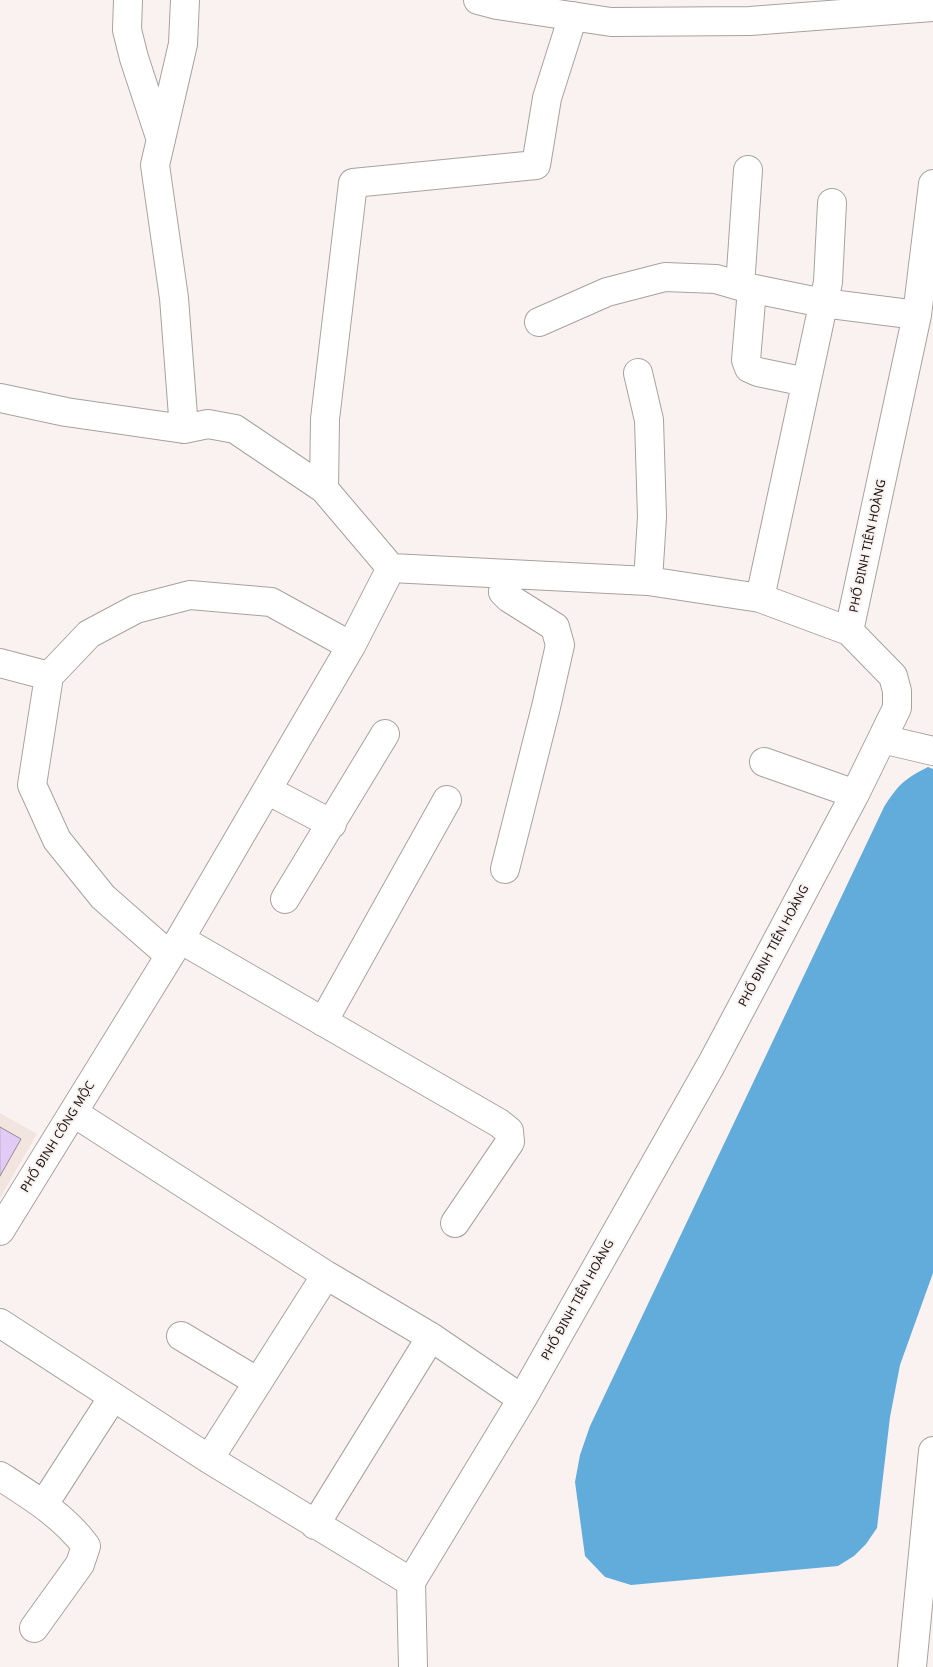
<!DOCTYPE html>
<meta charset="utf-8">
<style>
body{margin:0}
canvas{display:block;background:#faf2f0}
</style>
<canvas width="933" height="1667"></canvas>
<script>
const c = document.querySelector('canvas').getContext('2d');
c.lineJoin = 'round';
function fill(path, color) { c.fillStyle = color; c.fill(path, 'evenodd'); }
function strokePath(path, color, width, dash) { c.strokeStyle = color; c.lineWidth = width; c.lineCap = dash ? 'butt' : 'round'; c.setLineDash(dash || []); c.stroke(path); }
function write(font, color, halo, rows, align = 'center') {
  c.font = font + ' "Noto Sans",sans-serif'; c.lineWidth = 4; c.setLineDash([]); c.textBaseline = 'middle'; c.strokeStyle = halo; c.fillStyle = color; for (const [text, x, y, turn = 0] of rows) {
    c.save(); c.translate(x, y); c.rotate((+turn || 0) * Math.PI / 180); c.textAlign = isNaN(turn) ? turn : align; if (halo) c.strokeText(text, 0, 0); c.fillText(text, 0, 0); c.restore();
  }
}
const built = new Path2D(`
 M0,1113L37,1134L0,1198Z`);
const water = new Path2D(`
 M928,767L933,769V1273L900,1365L890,1417L877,1528L866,1544L854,1556L838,1566L631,1585L605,1577L585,1556L575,1482L580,1455L590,1426L884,807C898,785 904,779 928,767Z`);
const building = new Path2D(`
 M0,1127L21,1139L0,1176Z`);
const minor = new Path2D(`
 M128,0L127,30L134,58L161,140
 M478,0L497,5L611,22L750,21L933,7
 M740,286L748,170
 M752,289L746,360L749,368L758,372L806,382
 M539,322L607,292L665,277L716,279L740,286L823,303L917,315
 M638,373L649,420L652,517L648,581
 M0,398L66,412L184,429L208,424L235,429L324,489L391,568L648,581L760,598L849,631
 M184,429L174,298L155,165L183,44L185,0
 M324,489L325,419L353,183L536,165L547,98L573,16
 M760,598L828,282L832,203
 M0,663L49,676
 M882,739L933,751
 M764,762L855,794
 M267,790L332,824
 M505,869L546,707L560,645L555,627L509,598L503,592L506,574
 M285,899L385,734
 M180,939L499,1123L509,1131L510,1142L455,1223
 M169,955L103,897L57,840L32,785L49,676L89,634L136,609L190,595L271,602L351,646
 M323,1022L447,800
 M74,1113L326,1275L431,1337L522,1399
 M0,1231L180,939L351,646L391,568
 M0,1323L209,1459L411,1582
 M181,1336L258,1382
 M209,1459L326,1275
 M0,1476C31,1496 64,1516 86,1546L80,1564L34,1628
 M44,1504L113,1397
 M315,1525L431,1337
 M413,1667L411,1582L522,1399L711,1065L855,794L897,708V691L893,676L849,631L917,315L933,184
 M912,1667L933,1451`);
const streetNames = [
 ["PHỐ ĐINH TIÊN HOÀNG",868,546,-78],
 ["PHỐ ĐINH TIÊN HOÀNG",774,946,-62],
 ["PHỐ ĐINH CÔNG MỘC",58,1137,-58],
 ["PHỐ ĐINH TIÊN HOÀNG",578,1300,-61]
];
fill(built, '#f2e4de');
fill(water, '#61acdb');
fill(building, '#e2ccf5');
strokePath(building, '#908d93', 1);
strokePath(minor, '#a8a29f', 30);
strokePath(minor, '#fff', 28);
write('12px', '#161312', '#faf2f0', streetNames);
</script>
